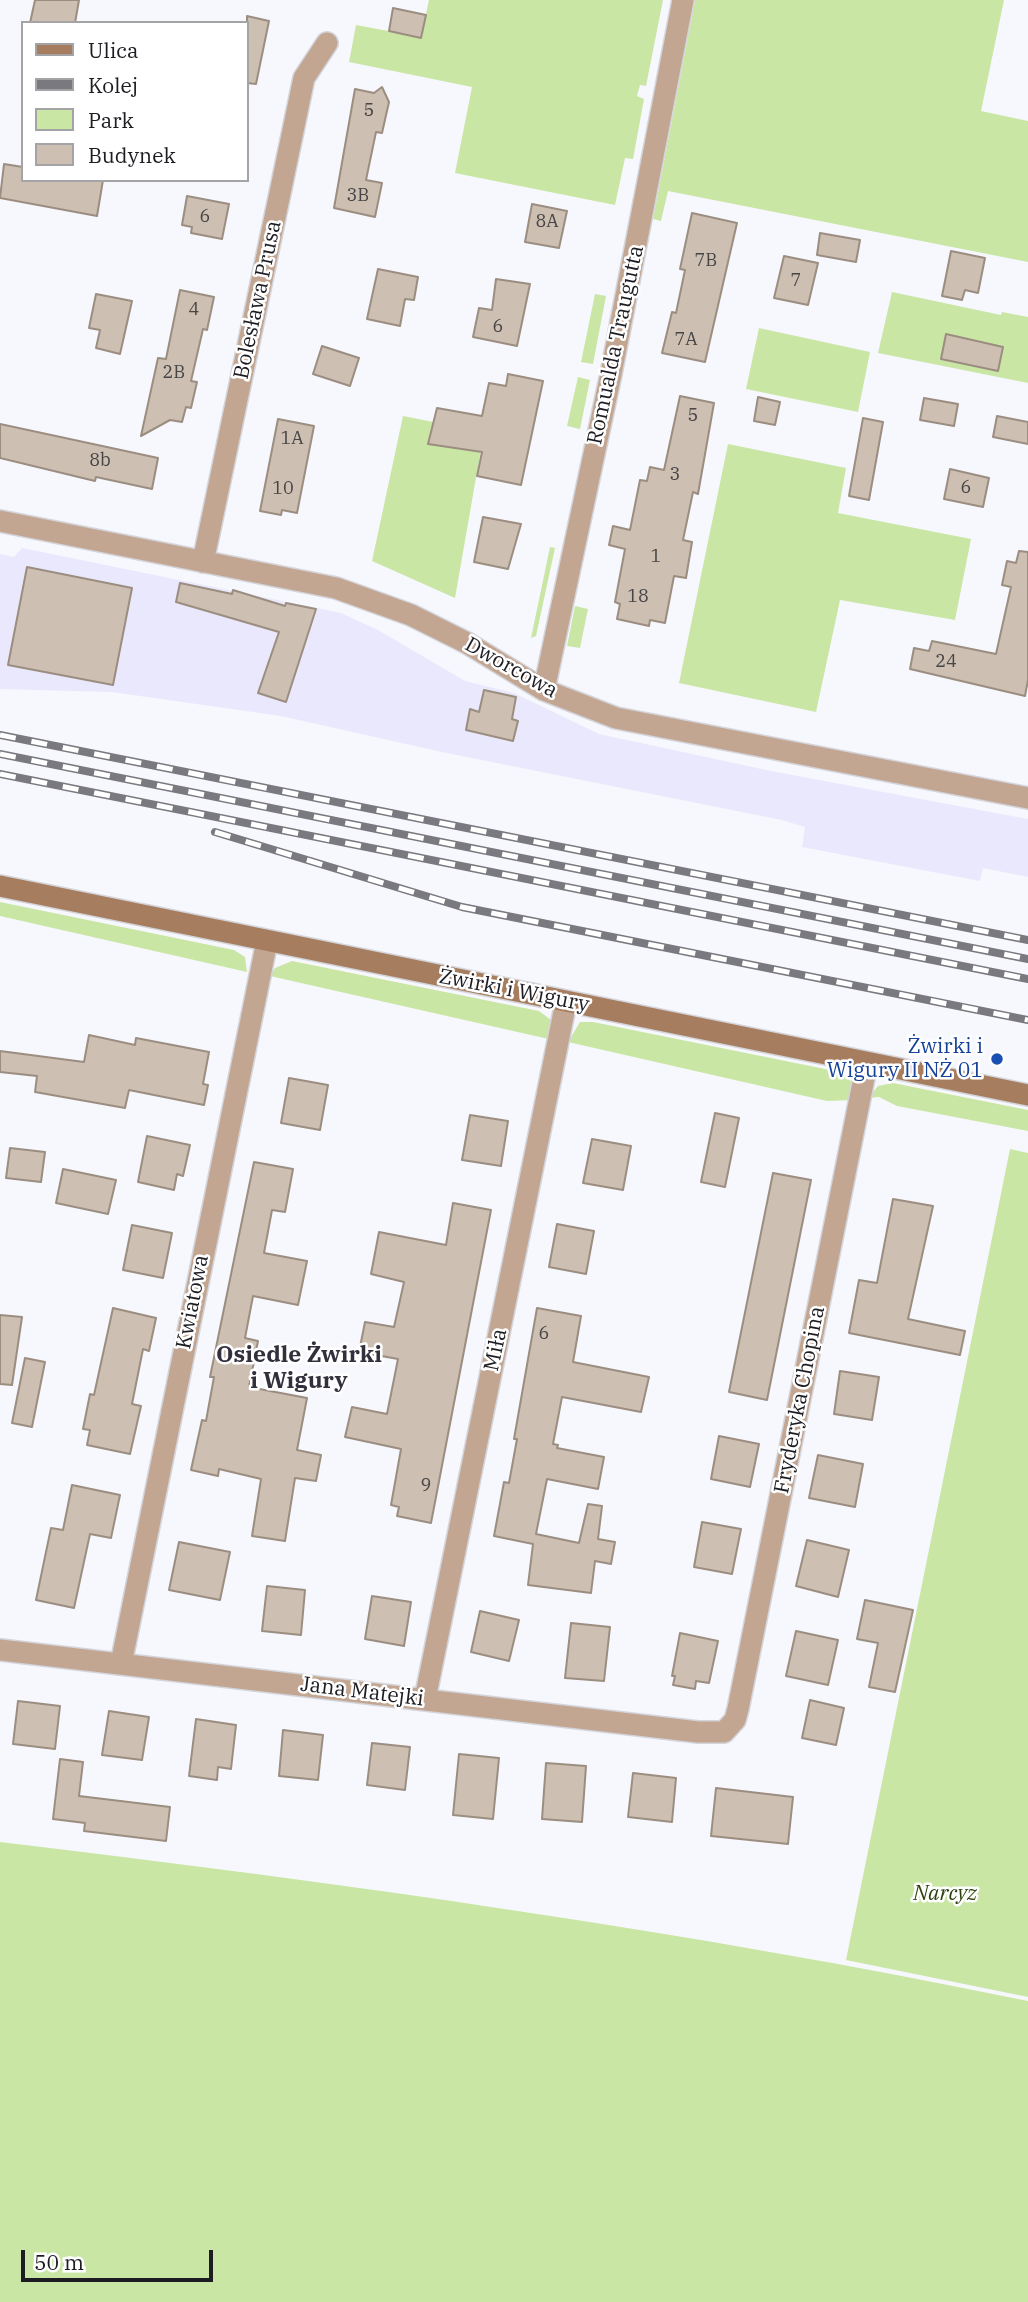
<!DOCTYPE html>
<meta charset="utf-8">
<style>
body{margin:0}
#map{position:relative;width:1028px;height:2302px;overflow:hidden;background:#f7f7fe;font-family:"IBM Plex Serif",serif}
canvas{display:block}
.legend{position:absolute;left:21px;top:21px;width:228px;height:161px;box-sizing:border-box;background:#fff;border:2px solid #a4a4a7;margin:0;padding:9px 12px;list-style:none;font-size:21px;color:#1c1c22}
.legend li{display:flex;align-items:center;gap:14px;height:35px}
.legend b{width:35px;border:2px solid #a4a4a7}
.scale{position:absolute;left:21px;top:2250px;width:192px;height:32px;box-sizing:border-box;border:4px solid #1c1c22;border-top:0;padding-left:9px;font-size:21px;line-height:24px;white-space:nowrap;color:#1c1c22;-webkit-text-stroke:5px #fff;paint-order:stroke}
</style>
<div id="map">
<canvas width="1028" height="2302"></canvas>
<ul class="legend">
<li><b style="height:9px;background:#a67e5f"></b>Ulica</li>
<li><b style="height:9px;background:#79797f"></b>Kolej</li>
<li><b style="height:19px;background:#cae6a5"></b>Park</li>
<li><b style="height:19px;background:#cdbfb2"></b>Budynek</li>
</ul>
<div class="scale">50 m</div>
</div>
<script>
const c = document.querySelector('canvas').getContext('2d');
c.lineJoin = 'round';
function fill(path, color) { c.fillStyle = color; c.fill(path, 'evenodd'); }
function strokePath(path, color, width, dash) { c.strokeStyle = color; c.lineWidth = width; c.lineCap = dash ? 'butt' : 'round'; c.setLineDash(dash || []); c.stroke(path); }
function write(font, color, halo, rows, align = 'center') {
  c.font = font + ' "IBM Plex Serif",serif'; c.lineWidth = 5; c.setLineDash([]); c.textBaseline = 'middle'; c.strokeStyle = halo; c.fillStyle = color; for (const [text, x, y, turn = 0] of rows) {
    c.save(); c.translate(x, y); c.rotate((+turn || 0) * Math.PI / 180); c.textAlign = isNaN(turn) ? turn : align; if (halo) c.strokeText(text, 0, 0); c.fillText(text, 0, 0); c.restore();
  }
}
const built = new Path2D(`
 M22,548L341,613L378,630L465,681L514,693L599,734L771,771L1028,819V877L983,868L980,881L802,847L805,827L782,820L442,752L281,716L112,692L0,689V554L14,557Z`);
const green = new Path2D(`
 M429,0H663L646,86L640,85L637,96L644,99L633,159L625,158L615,205L455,173L472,87L349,62L356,25L421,37Z
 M695,0H1004L981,111L1028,121V262L668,191L661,221L653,219Z
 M892,292L1001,315L1002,312L1028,317V383L878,353Z
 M595,294L606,296L593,364L581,362Z
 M759,328L870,352L858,412L746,389Z
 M578,377L590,380L580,429L567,426Z
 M403,416L484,432L455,598L372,561Z
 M728,444L846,468L838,513L971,539L955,620L840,600L816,712L679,683Z
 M550,547L555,548L536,636L531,638Z
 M575,606L588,609L580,648L567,646Z
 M0,902L234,950L245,957L247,972L0,916Z
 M292,961L539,1011L551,1020L553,1040L270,976L275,968Z
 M580,1022H593L835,1071L851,1081L853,1100L827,1101L568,1042Z
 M893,1083L1028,1110V1131L897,1106L879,1097L868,1098L878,1086Z
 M1010,1149L1028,1153V1997L846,1960Z
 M0,1842C344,1883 689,1931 1028,2001V2302H0Z`);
const building = new Path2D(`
 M35,0H79L75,23H30Z
 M393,8L426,15L421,38L389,31Z
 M247,16L269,21L256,84L247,83Z
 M382,87L389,102L382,133L376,132L366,180L382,183L375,217L334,208L355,89L374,93Z
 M4,164L23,167V180H103L97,216L0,198Z
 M187,196L229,204L222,239L191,233L192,227L182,225Z
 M532,204L567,211L559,248L525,242Z
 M692,213L737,223L705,362L662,353L672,312L676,313L685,270L680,269Z
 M820,233L860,240L856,262L817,255Z
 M951,251L985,258L978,293L965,290L962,300L942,296Z
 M784,256L818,263L808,305L774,298Z
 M378,269L418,277L414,300L405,299L400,326L367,319Z
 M496,279L530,284L517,346L473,337L479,308L492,310Z
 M180,290L214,297L207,330L203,329L191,381L197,382L191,408L186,407L182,422L170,420L141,436L158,358L166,359Z
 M96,294L132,301L120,354L96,348L100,330L89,328Z
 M946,334L1003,347L998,371L941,359Z
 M322,346L359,358L350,386L313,374Z
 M508,374L543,381L521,485L477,476L482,452L428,444L437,408L482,416L489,383L506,386Z
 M680,396L714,403L698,494L693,492L683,540L692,542L686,578L674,576L665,623L650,620L649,626L617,619L620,604L615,602L625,549L609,545L613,526L630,530L640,480L647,481L650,467L664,470Z
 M758,397L780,402L775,425L754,421Z
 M924,398L958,404L954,426L920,420Z
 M997,416L1028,422V444L993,437Z
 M863,418L883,422L869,500L849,496Z
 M278,419L314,426L297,513L282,510L281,515L260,511Z
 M0,424L158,458L152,489L96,477L95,481L0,458Z
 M950,469L989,478L983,507L944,499Z
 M483,517L521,524L508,569L474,562Z
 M1019,551L1028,552V680L1025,696L910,669L914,648L929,651L932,641L996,654L1011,587L1002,585L1007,561L1016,563Z
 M27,567L132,588L113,685L8,665Z
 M180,583L232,594L233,590L285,606L286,603L316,609L286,702L258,693L279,632L176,602Z
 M484,690L516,697L512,719L518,721L513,741L466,730L470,709L479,712Z
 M89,1035L135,1045L136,1038L209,1052L203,1084L208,1085L204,1105L129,1090L125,1108L35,1092L37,1076L0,1072V1051L84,1062Z
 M289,1078L328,1085L320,1130L281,1123Z
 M715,1113L739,1118L725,1187L701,1182Z
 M470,1115L508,1121L501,1166L462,1160Z
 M147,1136L190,1145L183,1176L177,1174L174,1190L138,1182Z
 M592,1139L631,1146L623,1190L583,1183Z
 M10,1148L45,1152L41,1182L6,1178Z
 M254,1162L293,1169L285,1212L272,1210L264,1253L307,1261L298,1305L253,1296L245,1338L258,1341L249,1387L307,1398L297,1450L321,1455L316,1481L295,1478L285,1541L252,1536L261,1479L219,1469L218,1476L191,1470L202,1420L206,1421L214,1377H210Z
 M63,1169L116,1180L108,1214L56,1203Z
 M773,1173L811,1180L767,1400L729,1392Z
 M893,1199L933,1206L908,1319L965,1331L960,1355L849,1333L859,1280L877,1283Z
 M453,1203L491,1210L431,1523L397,1516L399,1507L391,1505L401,1449L345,1437L352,1407L387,1414L398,1359L359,1352L365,1322L394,1327L404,1282L371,1274L379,1232L446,1245Z
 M557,1224L594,1231L586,1274L549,1267Z
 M132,1225L172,1233L163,1278L123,1270Z
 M113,1308L156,1318L149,1351L143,1349L132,1404L141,1406L130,1454L87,1445L90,1430L83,1429L90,1394L94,1395Z
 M537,1308L581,1316L573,1362L649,1377L641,1412L562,1397L553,1444L558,1445L557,1448L604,1457L598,1489L547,1479L536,1534L579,1543L588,1504L602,1506L598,1539L615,1542L611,1564L595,1561L591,1593L528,1585L533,1544L494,1536L504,1482L509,1483L517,1439H514Z
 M0,1315L22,1317L12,1385L0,1384Z
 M25,1358L45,1362L32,1427L12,1423Z
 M840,1371L879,1377L872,1420L834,1414Z
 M719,1436L759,1444L750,1487L711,1479Z
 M818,1455L863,1464L855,1507L809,1498Z
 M72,1485L120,1495L111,1538L90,1534L74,1608L36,1600L51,1528L63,1530Z
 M702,1522L741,1529L732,1574L694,1567Z
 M807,1540L849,1550L838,1597L796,1586Z
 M179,1542L230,1552L220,1600L169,1590Z
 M267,1586L305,1590L301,1635L262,1631Z
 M372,1596L411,1602L404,1646L365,1639Z
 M865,1600L913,1610L895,1692L869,1687L878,1643L857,1639Z
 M480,1611L519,1620L509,1661L471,1652Z
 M571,1623L610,1627L604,1681L565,1678Z
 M796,1631L838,1640L828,1685L786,1676Z
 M680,1633L718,1641L709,1683L696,1681L695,1689L673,1685L675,1676H672Z
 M810,1700L844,1708L836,1745L802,1738Z
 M18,1701L60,1706L55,1749L13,1744Z
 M109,1711L149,1717L142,1760L102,1755Z
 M196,1719L236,1725L231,1769L218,1767L217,1780L189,1776Z
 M283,1730L323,1735L318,1780L279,1776Z
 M372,1743L410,1747L405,1790L367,1785Z
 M459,1754L499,1758L493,1819L453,1815Z
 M60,1759L83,1762L79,1796L170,1807L166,1841L84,1831L85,1823L53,1819Z
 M546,1763L586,1766L582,1822L542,1819Z
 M633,1773L676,1778L672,1822L628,1817Z
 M716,1788L793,1797L788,1844L711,1836Z`);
const minor = new Path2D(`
 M0,521L336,588L411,615L467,643L544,690L616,718L1028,798
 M203,562L304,78L327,43
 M544,690L611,374L683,0
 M0,1650L698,1732H724L735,1720L738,1709L867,1063
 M121,1664L267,941
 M425,1699L566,1002`);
const secondary = new Path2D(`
 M0,886L1028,1095`);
const rail = new Path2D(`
 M0,735L1028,940
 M0,754L1028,959
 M0,774L1028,979
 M215,832L462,907L1028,1020`);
const markers = [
 [997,1059,7,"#1a4fb4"]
];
const numberNames = [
 ["5",369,111],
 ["3B",358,196],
 ["6",205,217],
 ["8A",547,222],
 ["7B",706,261],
 ["7",796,281],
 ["4",194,310],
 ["6",498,327],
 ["7A",686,340],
 ["2B",174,373],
 ["5",693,416],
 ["1A",292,439],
 ["8b",100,461],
 ["3",675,475],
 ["6",966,488],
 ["10",283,489],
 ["1",656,557],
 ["18",638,597],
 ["24",946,662],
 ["6",544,1334],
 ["9",426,1486]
];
const streetNames = [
 ["Bolesława Prusa",258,300,-78],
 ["Romualda Traugutta",616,345,-78],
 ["Dworcowa",511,668,29],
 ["Żwirki i Wigury",514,991,11],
 ["Kwiatowa",193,1302,-79],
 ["Miła",496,1350,-78],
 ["Fryderyka Chopina",800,1400,-79],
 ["Jana Matejki",362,1692,7]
];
const transitNames = [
 ["Żwirki i",983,1047],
 ["Wigury II NŻ 01",983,1071]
];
const parkNames = [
 ["Narcyz",945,1894]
];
const neighbourhoodNames = [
 ["Osiedle Żwirki",299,1355],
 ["i Wigury",299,1381]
];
fill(built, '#eae8fc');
fill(green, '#cae6a5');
fill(building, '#cdbfb2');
strokePath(building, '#9b8e81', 2);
strokePath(minor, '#d4d4db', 24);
strokePath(secondary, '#d4d4db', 24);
strokePath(minor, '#c2a691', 21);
strokePath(secondary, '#a67e5f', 21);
strokePath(rail, '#79797f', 8);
strokePath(rail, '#fff', 5, [16]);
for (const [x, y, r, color] of markers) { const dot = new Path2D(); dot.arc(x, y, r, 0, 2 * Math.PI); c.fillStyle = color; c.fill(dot); strokePath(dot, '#fff', 2.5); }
write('18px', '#484546', null, numberNames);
write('21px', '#1c1c22', '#fff', streetNames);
write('21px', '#164399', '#fff', transitNames, 'right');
write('italic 21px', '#304210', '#fff', parkNames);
write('bold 23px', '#32303d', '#fff', neighbourhoodNames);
</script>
